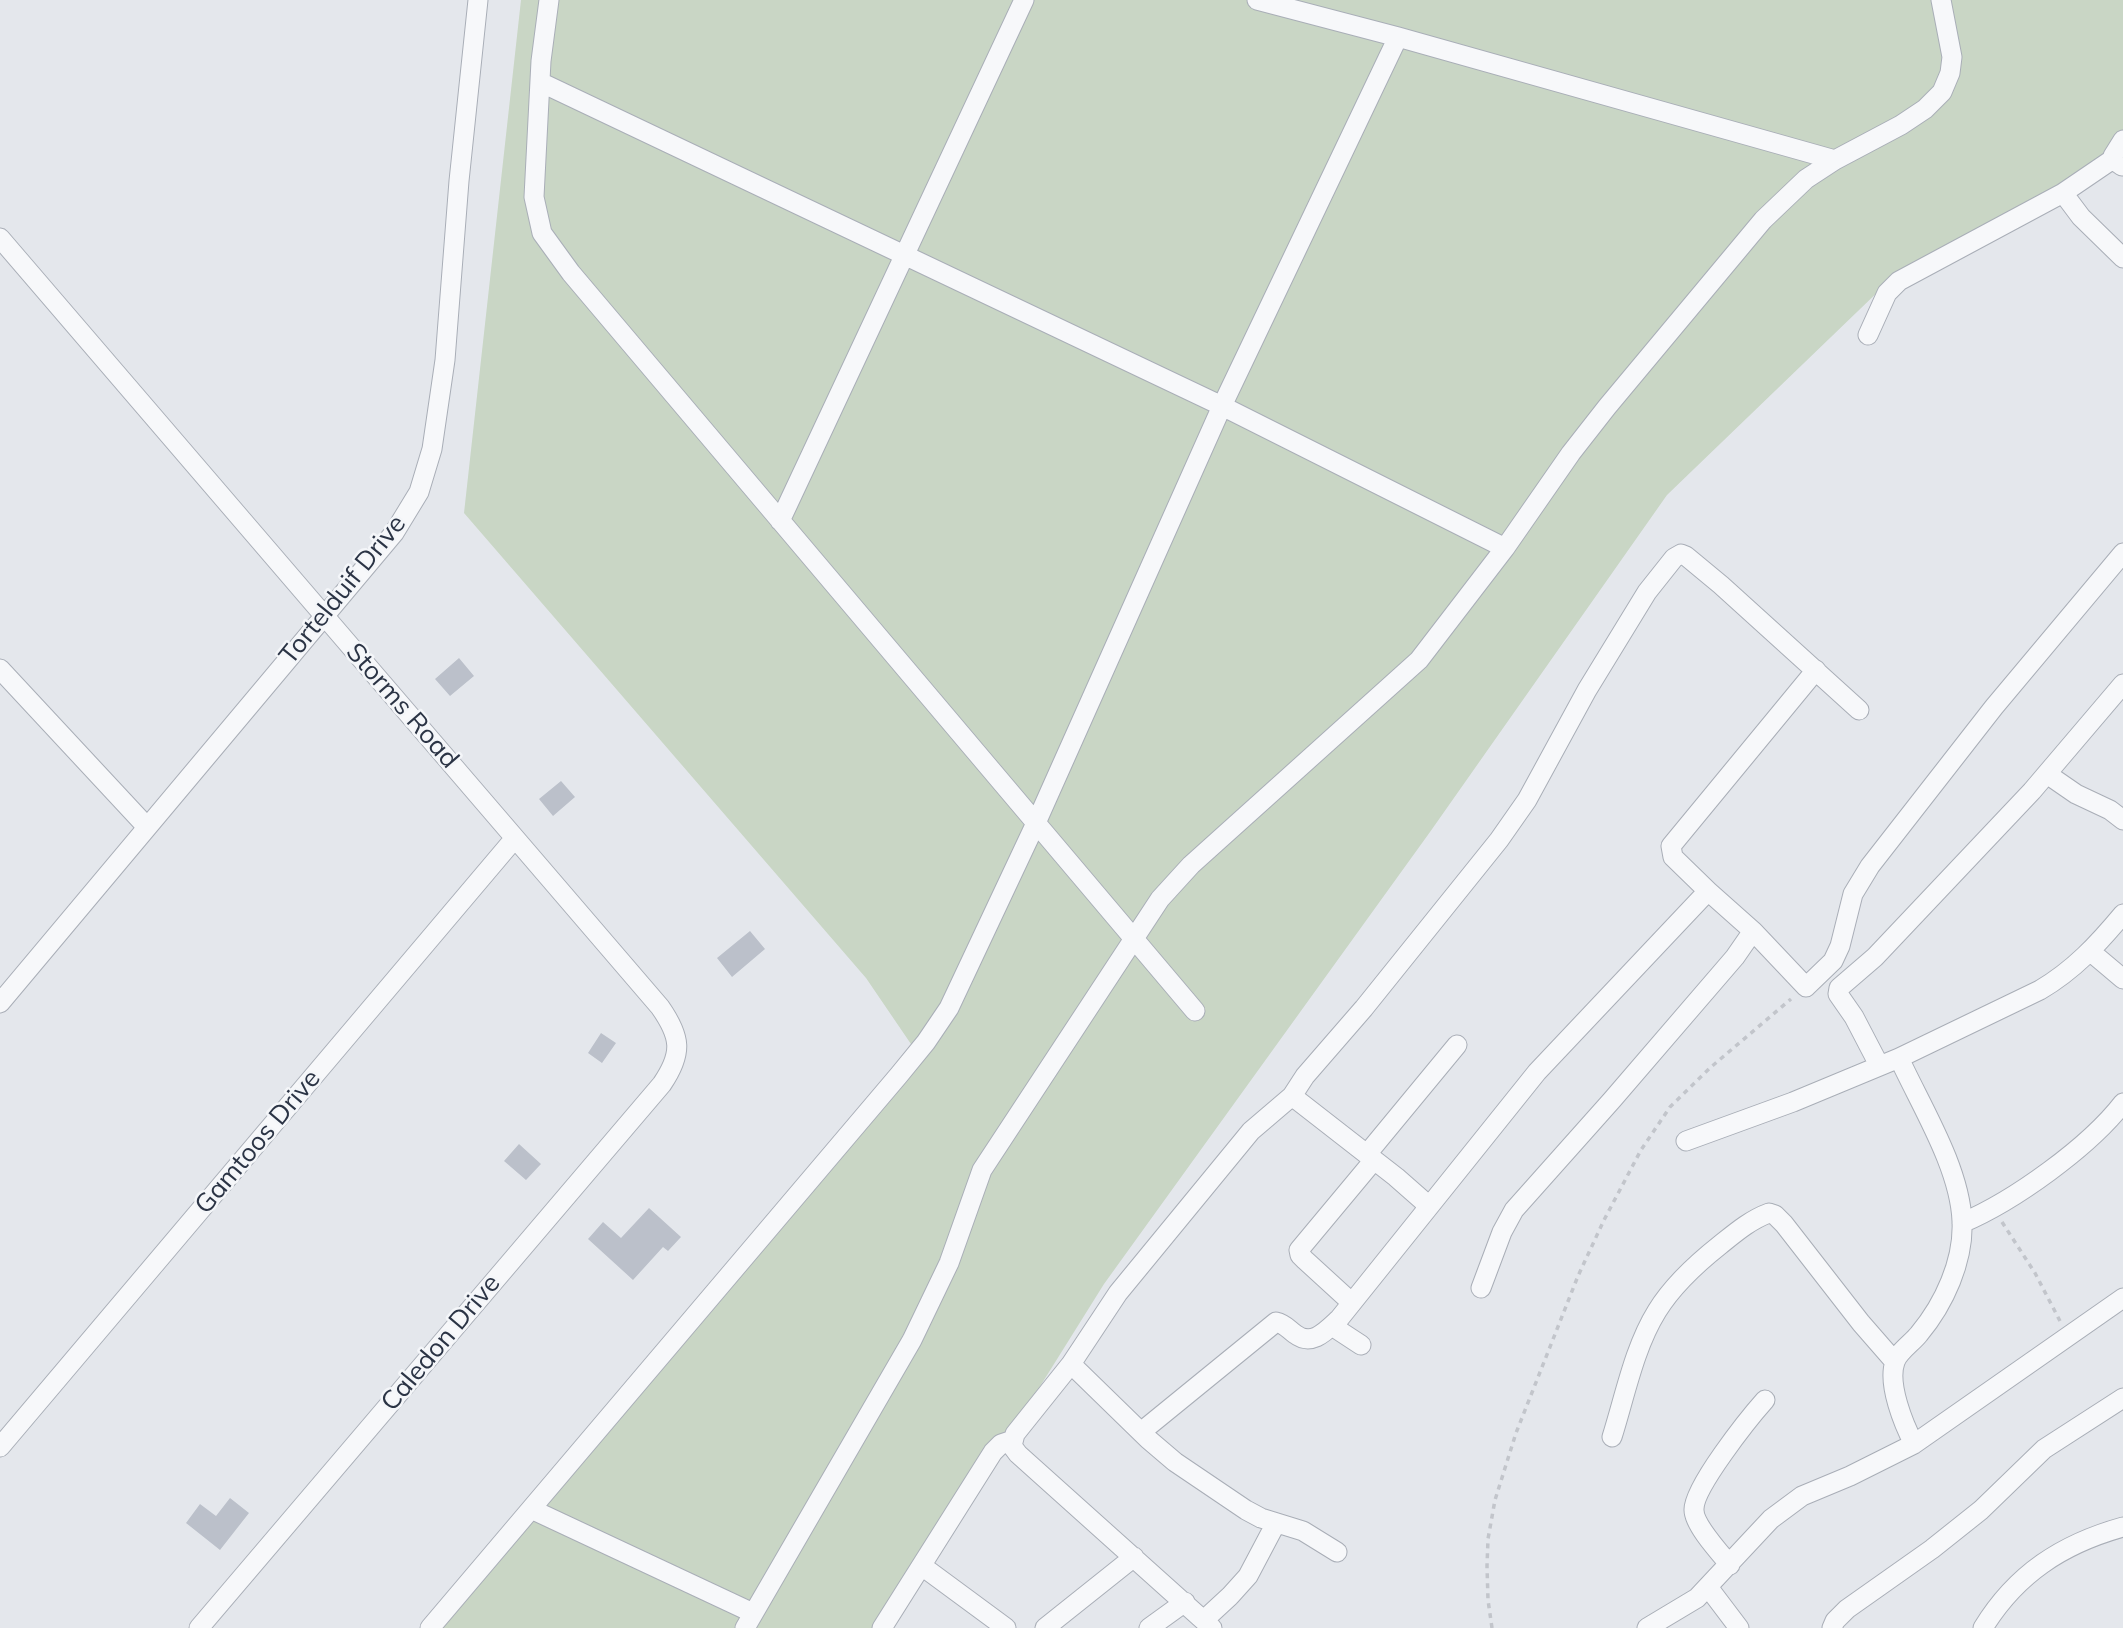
<!DOCTYPE html>
<style>
body{margin:0}
canvas{display:block;background:#e4e7ec}
</style>
<canvas width="2123" height="1628"></canvas>
<script>
const c = document.querySelector('canvas').getContext('2d');
c.lineJoin = 'round';
function fill(path, color) { c.fillStyle = color; c.fill(path, 'evenodd'); }
function strokePath(path, color, width, dash) { c.strokeStyle = color; c.lineWidth = width; c.lineCap = dash ? 'butt' : 'round'; c.setLineDash(dash || []); c.stroke(path); }
function write(font, color, halo, rows, align = 'center') {
  c.font = font + ' Mulish,sans-serif'; c.lineWidth = 5; c.setLineDash([]); c.textBaseline = 'middle'; c.strokeStyle = halo; c.fillStyle = color; for (const [text, x, y, turn = 0] of rows) {
    c.save(); c.translate(x, y); c.rotate((+turn || 0) * Math.PI / 180); c.textAlign = isNaN(turn) ? turn : align; if (halo) c.strokeText(text, 0, 0); c.fillText(text, 0, 0); c.restore();
  }
}
const green = new Path2D(`
 M521,0H2123V134L2074,198L1885,285L1667,495L1430,832L1104,1284L889,1628H430L913,1047L866,978L464,513Z`);
const building = new Path2D(`
 M459,658L474,676L450,696L435,679Z
 M561,781L575,797L553,816L539,799Z
 M750,931L765,949L732,977L717,958Z
 M601,1033L616,1043L602,1063L588,1053Z
 M519,1144L541,1164L526,1180L504,1161Z
 M649,1208L681,1237L668,1251L663,1247L633,1280L588,1239L603,1222L621,1238Z
 M230,1498L249,1513L220,1550L186,1523L200,1504L216,1516Z`);
const path = new Path2D(`
 M2002,1222L2035,1273L2060,1321
 M1492,1628L1488,1600L1487,1566L1488,1539L1495,1500L1516,1433L1578,1276L1604,1220L1641,1150L1670,1107L1711,1067L1791,999`);
const minor = new Path2D(`
 M549,0L541,61L534,197L542,233L571,273L1195,1011
 M1257,0L1398,37L1835,160
 M540,82L1222,406L1505,548
 M2122,166L2115,161L2113,156L2123,140
 M2063,193L2081,217L2123,258
 M0,238L660,1007C681,1037 683,1053 662,1084L199,1628
 M1868,335L1887,293L1899,281L2063,193L2113,159
 M780,521L1024,0
 M0,669L147,827
 M2047,774L2076,794L2110,810L2123,820
 M1708,891L1753,931L1806,987L1833,961L1840,946L1853,894L1870,866L1994,707L2123,553
 M2091,952L2123,979
 M0,1003L394,533L419,492L432,449L445,360L459,181L478,0
 M1899,1058C1921,1106 1960,1168 1962,1221C1964,1261 1944,1304 1919,1334C1913,1342 1898,1352 1895,1362C1887,1384 1904,1425 1914,1444
 M1879,1065L1854,1017L1838,994L1839,988L1875,957L2032,791L2123,684
 M1292,1096L1396,1177L1429,1206
 M1686,1141L1793,1102L1899,1058L2040,990C2074,970 2098,944 2123,914
 M1367,1154L1457,1045
 M1962,1223C2014,1201 2089,1147 2123,1103
 M1481,1288L1502,1232L1514,1210L1612,1100L1735,957L1753,931
 M1352,1303L1305,1260L1300,1255L1299,1250L1374,1160
 M1332,1326L1361,1345
 M1071,1364L1148,1439L1175,1462L1246,1510L1261,1518L1303,1531L1337,1552
 M1141,1432L1276,1322C1285,1324 1288,1329 1295,1334C1312,1347 1326,1331 1339,1319L1537,1072L1708,891L1673,857L1671,846L1816,670
 M1612,1437C1625,1396 1634,1348 1657,1311C1673,1285 1696,1264 1720,1245C1735,1233 1750,1220 1769,1213L1775,1215L1784,1224L1861,1323L1895,1362
 M0,1447L515,838
 M531,1509L753,1613
 M1730,1565C1720,1553 1694,1525 1694,1510C1693,1488 1749,1418 1765,1400
 M922,1566L1006,1628
 M1708,1587L1739,1628
 M1204,1620L1230,1596L1248,1576L1276,1523
 M430,1628L899,1075L926,1042L949,1008L1036,823L1222,406L1398,37
 M745,1628L912,1340L949,1263L982,1170L1160,899L1191,865L1419,660L1505,548L1571,453L1607,407L1763,220L1806,179L1835,160L1901,125L1925,109L1942,92L1950,73L1952,57L1941,0
 M882,1628L993,1452L1001,1444L1013,1440
 M1045,1628L1134,1557
 M1149,1628L1185,1602
 M1212,1628L1018,1454L1012,1446L1015,1434L1071,1364L1118,1293L1251,1131L1292,1096L1305,1076L1364,1008L1499,840L1527,800L1587,690L1647,592L1674,558L1681,554L1686,556L1721,585L1859,710
 M1647,1628L1697,1598L1771,1519L1802,1496L1850,1476L1914,1444L2123,1298
 M1832,1628L1835,1621L1847,1609L1932,1549L1981,1510L2044,1449L2123,1398
 M1983,1628C2016,1574 2062,1544 2123,1527`);
const streetNames = [
 ["Tortelduif Drive",343,590,-51],
 ["Storms Road",402,706,49],
 ["Gamtoos Drive",258,1142,-50],
 ["Caledon Drive",441,1343,-50]
];
fill(green, '#c9d6c5');
fill(building, '#bbc0ca');
strokePath(minor, '#a9aeb7', 21);
strokePath(path, '#c2c5cb', 3.5, [5, 5]);
strokePath(minor, '#f7f8fa', 19);
write('26px', '#2b3445', '#f4f6f9', streetNames);
</script>
